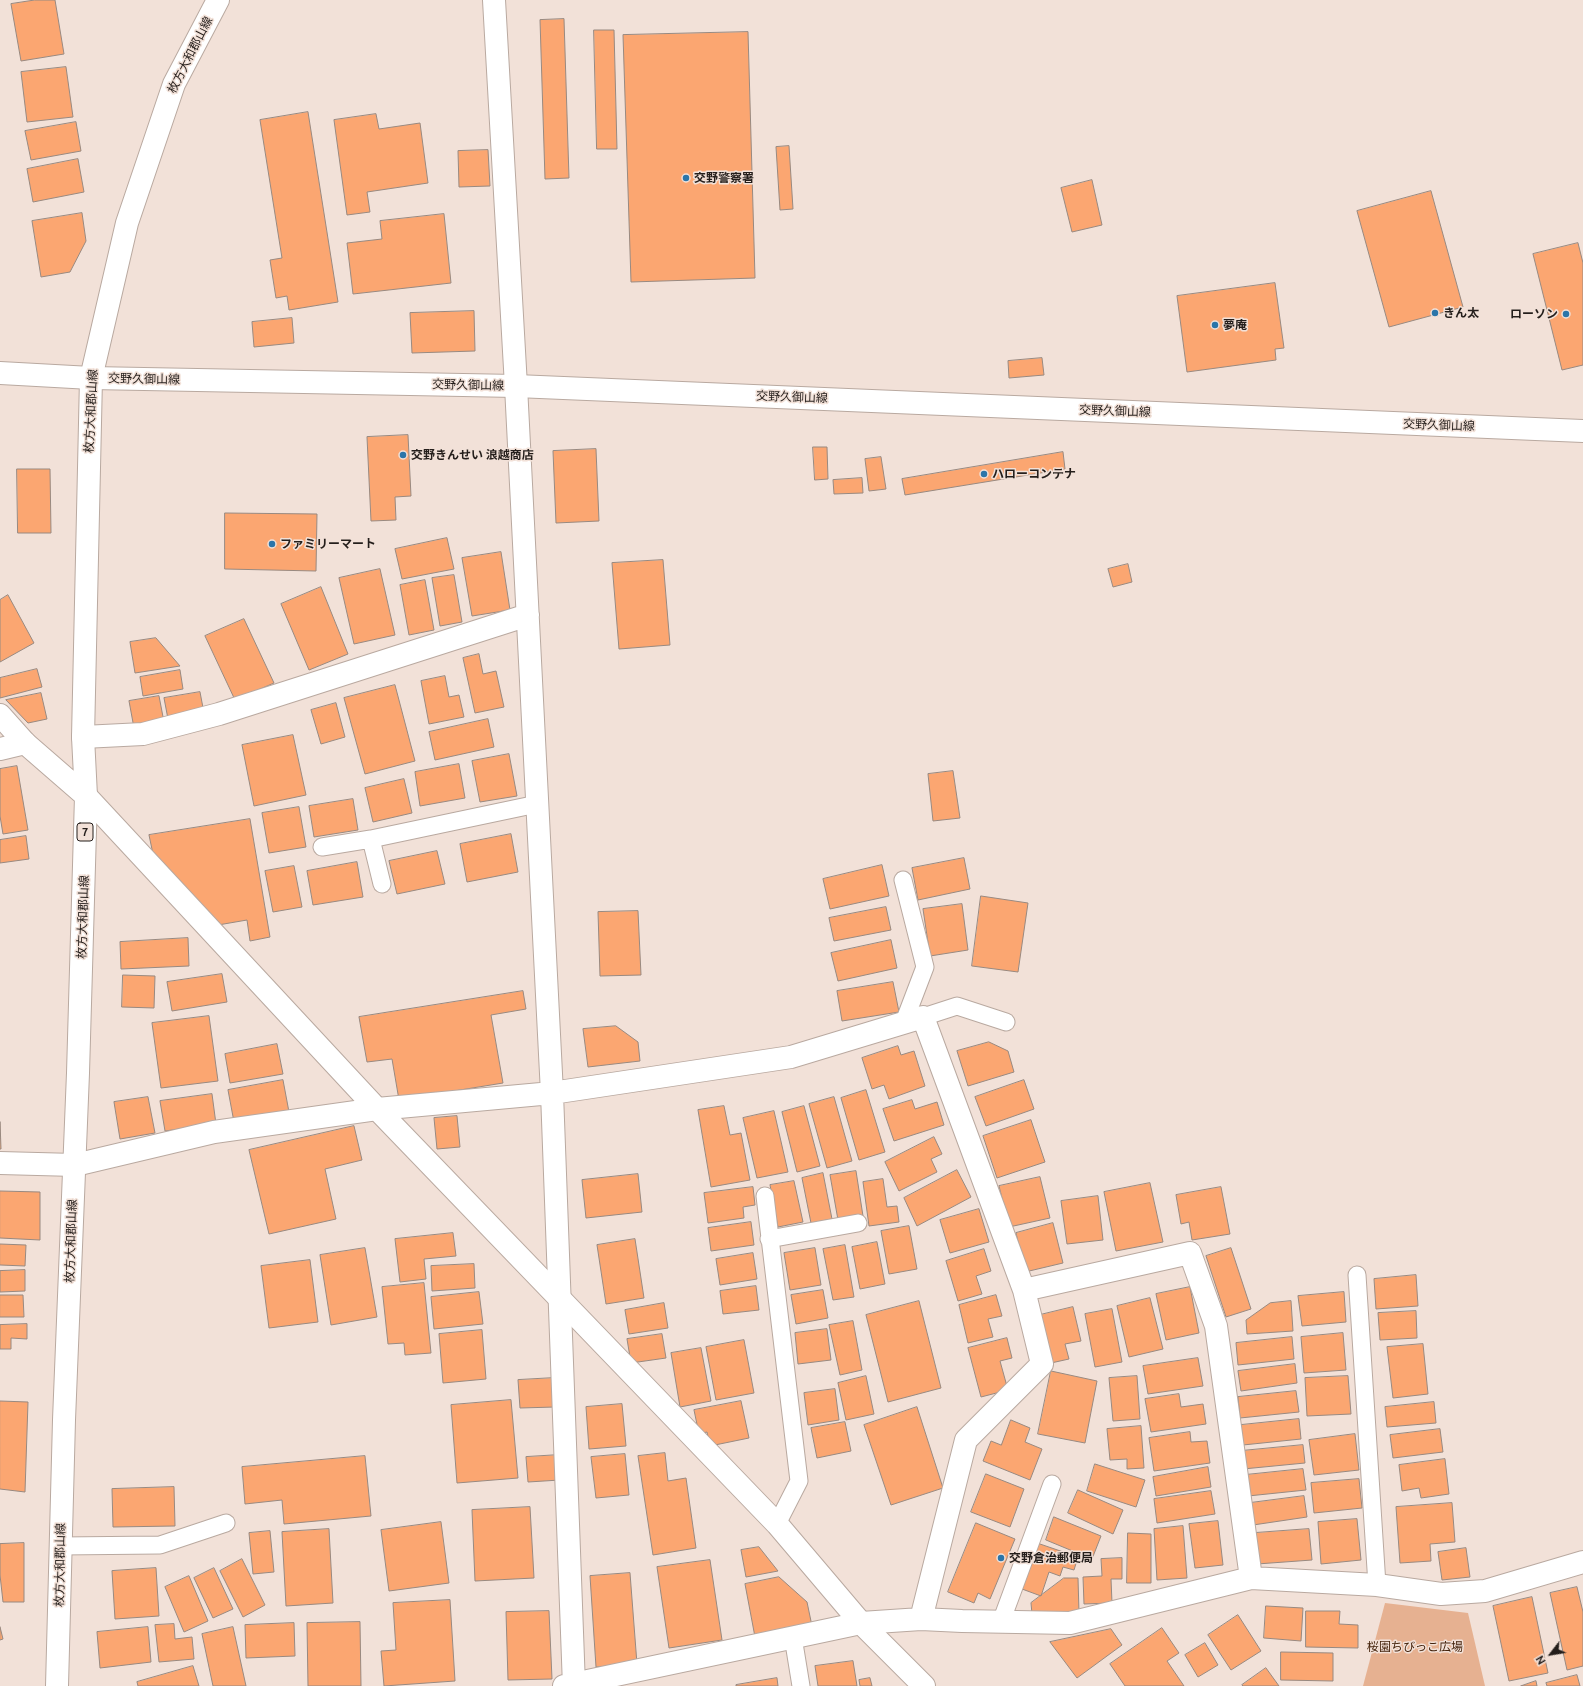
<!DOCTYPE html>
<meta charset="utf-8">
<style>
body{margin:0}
#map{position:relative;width:1583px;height:1686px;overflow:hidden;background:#f2e1d8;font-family:Ubuntu,sans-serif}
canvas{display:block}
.north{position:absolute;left:1531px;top:1634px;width:40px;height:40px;-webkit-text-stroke:3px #f2e1d8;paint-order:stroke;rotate:239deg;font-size:11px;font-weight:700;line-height:16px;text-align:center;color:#241e1b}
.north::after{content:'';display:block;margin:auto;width:14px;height:18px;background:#241e1b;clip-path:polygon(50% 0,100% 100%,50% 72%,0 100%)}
</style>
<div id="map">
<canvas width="1583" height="1686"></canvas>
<div class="north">N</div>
</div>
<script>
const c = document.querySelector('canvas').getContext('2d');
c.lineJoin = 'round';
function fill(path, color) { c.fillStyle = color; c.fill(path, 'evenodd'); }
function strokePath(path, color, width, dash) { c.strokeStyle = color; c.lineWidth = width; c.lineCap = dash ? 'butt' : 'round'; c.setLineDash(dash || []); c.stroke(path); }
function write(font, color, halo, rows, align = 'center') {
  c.font = font + ' Ubuntu,"Noto Sans JP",sans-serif'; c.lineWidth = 3; c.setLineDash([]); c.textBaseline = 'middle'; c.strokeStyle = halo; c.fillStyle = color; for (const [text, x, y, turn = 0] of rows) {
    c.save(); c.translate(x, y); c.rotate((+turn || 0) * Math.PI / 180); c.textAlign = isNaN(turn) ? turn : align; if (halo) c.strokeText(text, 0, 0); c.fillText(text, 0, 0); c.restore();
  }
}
const green = new Path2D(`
 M1385,1603L1468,1613L1485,1686H1363Z`);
const building = new Path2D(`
 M35,0H55L64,54L21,61L11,4Z
 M564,19L569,178L545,179L540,20Z
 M594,30H614L617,149H597Z
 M748,32L755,278L631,282L623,35Z
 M66,67L73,117L27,122L21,72Z
 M308,112L338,302L289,310L287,296L276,298L270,260L282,258L260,120Z
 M376,114L379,129L420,123L428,183L367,192L370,212L347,215L334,120Z
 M76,122L81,151L31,160L25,131Z
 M789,146L793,209L780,210L776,147Z
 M488,150L490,186L459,187L458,151Z
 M78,159L84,192L33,202L27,169Z
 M1092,180L1102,225L1072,232L1061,188Z
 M1431,191L1463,307L1389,327L1357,211Z
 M82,213L86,241L70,272L41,277L32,221Z
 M444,214L451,283L353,294L347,243L382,239L380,221Z
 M1578,243L1583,263V365L1562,370L1533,254Z
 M1275,283L1284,348L1275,349L1276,360L1187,372L1177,296Z
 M474,311L475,351L412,353L410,313Z
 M292,318L294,343L254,347L252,322Z
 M1042,358L1044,375L1009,378L1008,361Z
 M408,435L411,496L395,497L396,520L371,521L367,437Z
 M813,447H827L828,479L815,480Z
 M596,449L599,521L556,523L553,451Z
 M1063,452L1065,469L905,495L902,479Z
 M881,457L886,489L869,491L865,459Z
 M17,469H50L51,533H18Z
 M862,478L863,493L834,494L833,480Z
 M225,513L317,514L316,571L225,569Z
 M447,538L454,569L402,579L395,549Z
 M501,552L510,610L472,616L462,558Z
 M663,560L670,645L619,649L612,563Z
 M1128,564L1132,582L1113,587L1108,569Z
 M380,569L395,635L354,644L339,578Z
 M454,575L462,622L440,626L432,578Z
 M425,580L434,630L409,635L400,585Z
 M321,587L348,654L309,670L281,604Z
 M8,595L34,643L0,662V600Z
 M244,619L274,683L235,700L205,636Z
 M156,638L180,666L135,673L130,642Z
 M479,654L483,674L496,671L504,707L475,713L463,658Z
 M37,669L42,687L0,698V678Z
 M180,670L183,689L143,696L140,677Z
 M445,676L449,697L459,695L464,717L429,724L421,681Z
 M395,685L415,761L365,774L344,698Z
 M200,692L204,713L168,719L164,698Z
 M41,693L47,719L28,723L6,700Z
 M159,696L164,722L134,728L129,701Z
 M336,703L345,737L321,744L311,710Z
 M488,719L494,747L435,760L429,732Z
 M293,735L306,795L254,806L242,745Z
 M509,754L517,796L480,802L472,761Z
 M459,764L465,798L420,806L415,772Z
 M17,766L28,830L3,834L0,816V769Z
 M953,771L960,818L933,821L928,774Z
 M404,779L412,813L373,822L365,788Z
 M353,799L358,830L314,837L309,806Z
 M299,807L306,847L269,853L262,813Z
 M250,819L270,937L250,941L247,920L218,925L153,854L149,835Z
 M511,834L518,872L467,882L460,844Z
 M26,836L29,859L0,863V840Z
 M437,851L445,884L397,894L389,861Z
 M964,858L970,889L918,900L912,868Z
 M357,862L363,897L313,905L307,871Z
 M882,865L889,896L830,909L823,879Z
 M294,866L302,907L273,912L265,871Z
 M981,896L1028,903L1018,972L972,966Z
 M962,904L968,950L930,956L923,909Z
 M886,907L891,930L834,941L829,918Z
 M638,911L641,975L600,976L598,912Z
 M188,938L189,966L121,969L120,942Z
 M891,940L897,968L838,981L831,953Z
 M222,974L227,1002L172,1011L167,982Z
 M123,975L155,976L154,1008L122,1007Z
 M893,982L899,1012L842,1021L837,991Z
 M523,991L526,1009L491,1015L503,1083L399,1100L392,1059L367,1062L359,1017Z
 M209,1016L218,1081L161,1088L152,1023Z
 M616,1026L638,1042L640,1061L588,1067L583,1029Z
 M989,1042L1008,1051L1014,1072L968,1086L957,1051Z
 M277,1044L283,1074L230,1083L225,1054Z
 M898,1046L901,1055L914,1051L925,1086L889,1099L884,1085L872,1089L862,1058Z
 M283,1080L289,1112L234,1122L228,1090Z
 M1024,1080L1034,1109L986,1126L975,1097Z
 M866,1090L885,1152L859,1160L841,1098Z
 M212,1094L216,1124L165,1131L160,1101Z
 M148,1097L155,1133L120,1139L114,1102Z
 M834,1097L852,1161L827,1168L809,1104Z
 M912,1100L915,1109L937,1102L944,1125L894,1141L883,1109Z
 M724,1106L730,1135L741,1133L750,1180L711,1187L698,1110Z
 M804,1106L820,1166L797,1172L782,1112Z
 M774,1111L788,1172L757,1178L743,1118Z
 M457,1116L460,1147L437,1149L434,1118Z
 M1031,1120L1045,1162L997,1178L983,1136Z
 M0,1122L1,1149H0Z
 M354,1126L362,1160L325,1169L336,1219L269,1234L249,1150Z
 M934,1137L942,1154L931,1159L937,1172L899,1191L885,1162Z
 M957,1170L971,1197L917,1226L904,1198Z
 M856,1171L863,1216L838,1220L830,1175Z
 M823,1173L832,1219L811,1223L802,1178Z
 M638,1174L642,1212L586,1218L582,1180Z
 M1040,1177L1050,1218L1009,1227L999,1186Z
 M883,1179L887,1207L897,1206L899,1222L869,1226L863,1182Z
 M794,1181L803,1222L778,1227L770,1185Z
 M1150,1183L1163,1242L1116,1251L1104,1192Z
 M753,1187L755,1205L743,1207L744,1218L708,1223L704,1193Z
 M1221,1187L1230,1234L1192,1240L1189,1222L1181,1224L1176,1195Z
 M0,1191L40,1192V1240L0,1238Z
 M1098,1196L1103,1240L1067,1244L1061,1201Z
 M979,1209L989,1242L950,1253L940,1220Z
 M751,1222L754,1245L711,1251L708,1228Z
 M1053,1223L1063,1263L1025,1272L1016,1233Z
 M909,1226L917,1269L889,1274L881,1231Z
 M453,1233L456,1256L424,1259L426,1279L400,1282L395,1239Z
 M635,1239L644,1298L606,1304L597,1245Z
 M877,1242L885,1284L860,1289L852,1247Z
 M0,1244L26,1245L25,1266L0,1265Z
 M845,1245L854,1297L833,1300L823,1249Z
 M365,1248L377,1317L331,1325L320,1255Z
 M815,1248L821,1285L790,1290L784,1253Z
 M1231,1248L1251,1309L1226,1317L1206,1256Z
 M984,1249L991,1271L976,1276L982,1294L958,1301L946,1261Z
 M753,1253L757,1279L720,1285L716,1259Z
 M310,1260L318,1322L269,1328L261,1266Z
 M474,1264L475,1288L432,1291L431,1266Z
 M25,1270V1291L0,1292V1271Z
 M1416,1275L1418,1306L1376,1309L1374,1279Z
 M424,1283L431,1353L405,1355L404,1343L388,1344L382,1287Z
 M756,1286L759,1310L723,1314L720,1291Z
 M1190,1287L1199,1333L1166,1340L1156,1294Z
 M823,1290L828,1318L796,1324L791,1295Z
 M479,1292L483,1324L434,1329L431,1297Z
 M1344,1292L1346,1322L1302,1326L1298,1296Z
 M0,1295H23L24,1317H0Z
 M996,1295L1002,1316L988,1319L993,1337L968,1343L959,1305Z
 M1150,1298L1163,1349L1129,1357L1117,1306Z
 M919,1301L941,1388L888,1402L866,1315Z
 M1291,1301L1293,1331L1247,1334L1246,1320L1270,1303Z
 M664,1303L668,1328L629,1334L625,1310Z
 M1073,1307L1081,1341L1065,1344L1069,1359L1051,1363L1040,1315Z
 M1112,1309L1122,1362L1095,1367L1085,1314Z
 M1416,1311L1417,1338L1380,1340L1378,1313Z
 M853,1321L862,1370L840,1375L829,1325Z
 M27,1324V1339L11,1338V1349H0V1325Z
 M827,1329L831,1360L798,1364L795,1333Z
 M482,1330L486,1379L443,1383L439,1334Z
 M1343,1333L1346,1370L1304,1373L1301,1337Z
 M662,1334L666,1358L631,1363L627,1339Z
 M1292,1337L1294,1359L1238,1365L1236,1343Z
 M1007,1338L1012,1358L1000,1361L1008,1390L981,1397L968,1348Z
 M744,1340L754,1393L716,1400L706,1347Z
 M1423,1344L1428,1394L1393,1398L1387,1347Z
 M701,1348L711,1401L680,1407L671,1353Z
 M1198,1358L1203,1386L1148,1394L1143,1366Z
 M1295,1364L1297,1383L1241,1391L1238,1371Z
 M1051,1371L1097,1381L1085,1443L1038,1434Z
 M866,1376L874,1414L846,1420L838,1383Z
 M1137,1376L1140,1419L1113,1421L1109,1378Z
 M1348,1376L1351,1414L1307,1416L1305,1378Z
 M554,1378L555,1407L520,1408L518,1380Z
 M835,1389L839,1420L808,1425L804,1393Z
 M1296,1391L1299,1412L1240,1418L1238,1397Z
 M1179,1394L1181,1407L1203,1404L1206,1424L1151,1432L1145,1399Z
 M511,1400L518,1478L457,1483L451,1405Z
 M0,1401L28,1402L25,1492L0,1489Z
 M741,1401L749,1438L710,1446L707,1432L699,1434L694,1410Z
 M1434,1402L1436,1423L1387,1427L1385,1407Z
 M622,1404L626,1446L589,1449L586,1407Z
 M917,1407L943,1488L891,1505L864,1425Z
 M1299,1419L1301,1439L1243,1445L1241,1425Z
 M1011,1420L1030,1428L1025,1442L1042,1449L1030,1480L983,1461L991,1441L1001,1445Z
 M845,1422L851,1451L817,1458L811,1428Z
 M1141,1426L1144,1468L1127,1469V1459L1110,1460L1107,1429Z
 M1440,1429L1443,1452L1393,1458L1390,1435Z
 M1190,1432L1191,1442L1207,1441L1210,1463L1154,1471L1149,1438Z
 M1355,1434L1359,1470L1314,1475L1309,1440Z
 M1303,1445L1305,1463L1243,1469L1241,1451Z
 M665,1453L668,1481L686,1478L696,1548L653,1555L638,1456Z
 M625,1454L629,1495L596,1498L591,1457Z
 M559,1455L560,1480L528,1482L526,1457Z
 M365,1456L371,1516L284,1524L282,1500L245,1504L242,1467Z
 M1445,1459L1449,1494L1421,1498L1419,1488L1402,1491L1399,1465Z
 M1095,1464L1145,1480L1136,1507L1087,1491Z
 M1208,1467L1211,1487L1156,1496L1153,1477Z
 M1303,1469L1306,1490L1248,1496L1245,1475Z
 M986,1474L1024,1489L1010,1527L971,1512Z
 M1359,1479L1362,1508L1314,1513L1311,1483Z
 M174,1487L175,1526L113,1527L112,1489Z
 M1078,1490L1123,1510L1113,1534L1068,1513Z
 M1211,1491L1215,1514L1157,1523L1154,1499Z
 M1304,1496L1307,1517L1253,1525L1250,1503Z
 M1452,1503L1455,1542L1430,1544L1431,1561L1400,1563L1396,1507Z
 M530,1507L534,1578L475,1581L472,1510Z
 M1054,1517L1101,1536L1092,1559L1046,1540Z
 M1357,1519L1361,1560L1321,1564L1318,1522Z
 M1218,1521L1223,1565L1195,1568L1189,1524Z
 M441,1522L449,1583L389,1591L381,1530Z
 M976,1523L1015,1539L990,1599L978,1593L974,1603L948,1592Z
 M1183,1526L1187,1578L1157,1580L1154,1529Z
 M329,1529L333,1603L286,1606L282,1532Z
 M1309,1529L1312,1560L1257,1564L1255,1533Z
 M270,1531L274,1572L253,1574L249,1533Z
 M1128,1533L1151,1534V1583H1127Z
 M24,1543V1602H3L0,1575V1544Z
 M1037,1543L1078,1557L1074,1570L1063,1567L1060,1576L1049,1572L1041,1596L1022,1589Z
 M759,1547L778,1571L746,1577L741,1550Z
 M1466,1548L1470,1577L1442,1580L1438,1552Z
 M1122,1558V1579H1111L1112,1603L1084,1604L1083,1577L1102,1576L1101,1559Z
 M242,1559L265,1605L243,1617L220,1571Z
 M710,1560L722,1640L669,1648L657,1567Z
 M156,1568L159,1616L115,1619L112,1571Z
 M214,1568L233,1609L213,1618L194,1578Z
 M630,1573L637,1664L596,1667L590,1576Z
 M189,1576L208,1621L184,1632L165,1587Z
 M779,1577L807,1602L812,1626L755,1637L745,1584Z
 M1064,1578H1078L1079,1613L1032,1614L1031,1603Z
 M1577,1587L1583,1612V1666L1567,1670L1550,1593Z
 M1532,1597L1548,1673L1509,1681L1493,1606Z
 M450,1600L455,1681L384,1686L381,1651L396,1650L393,1603Z
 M1266,1606L1303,1608L1301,1641L1264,1638Z
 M549,1611L552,1679L508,1680L506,1612Z
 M1306,1611H1340L1339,1624L1358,1625V1648L1306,1647Z
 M1238,1615L1261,1651L1231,1670L1208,1635Z
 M360,1622L361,1686H308L307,1623Z
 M294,1623L295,1656L246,1658L245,1625Z
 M174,1624L175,1639L192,1637L194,1659L159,1662L155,1625Z
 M0,1627L3,1639L0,1640Z
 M148,1627L151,1662L100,1668L97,1632Z
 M233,1627L246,1686H213L202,1634Z
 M1162,1628L1179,1653L1167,1661L1184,1686H1125L1110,1664Z
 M1111,1629L1122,1645L1077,1678L1050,1642Z
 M1205,1643L1218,1665L1198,1677L1185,1655Z
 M1281,1652L1333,1653V1681L1281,1680Z
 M853,1661L857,1686H818L815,1666Z
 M193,1666L199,1686H138L137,1682Z
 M1266,1668L1279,1686H1243L1242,1685Z
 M1577,1675L1580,1686H1547L1546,1683Z
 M777,1678L778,1686H736V1685Z
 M870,1678L872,1686H860L859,1680Z
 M1536,1681L1537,1686H1521Z`);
const service = new Path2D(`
 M371,839L382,884
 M322,847L371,839L537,804
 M903,880L925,967L904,1022
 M923,1017L957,1006L1006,1022
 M765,1196L799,1481L777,1524
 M769,1239L858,1223
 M1357,1275L1377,1585
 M60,1546L160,1545L226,1523
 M1001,1622L1052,1484
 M793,1637L801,1686`);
const minor = new Path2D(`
 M494,0L516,386L552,1093L574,1686
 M83,737L143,734L219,714L528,615
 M0,749L25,743
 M0,1163L75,1165L214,1132L377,1109L552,1093L791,1057L923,1017L1024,1290L1190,1253L1216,1326L1251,1578
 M921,1619L966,1440L1042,1364L1024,1290
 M564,1686L861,1623L921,1619L962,1621L1070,1623L1251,1578L1377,1585L1441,1594L1485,1591L1583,1562`);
const tertiary = new Path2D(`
 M86,796L377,1109L777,1524L861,1623L924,1686`);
const secondary = new Path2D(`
 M0,373L91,378L516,386L1583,431`);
const primary = new Path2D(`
 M0,715L25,743L86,796
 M57,1686L64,1420L78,1073L86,796L83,737L91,378L127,223L174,84L218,0`);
const markers = [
 [686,178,4,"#2b75a9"],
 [1435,313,4,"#2b75a9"],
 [1566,314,4,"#2b75a9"],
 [1215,325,4,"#2b75a9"],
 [403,455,4,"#2b75a9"],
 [984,474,4,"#2b75a9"],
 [272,544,4,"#2b75a9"],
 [1001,1558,4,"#2b75a9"]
];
const shields = [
 [85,832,16]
];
const shieldNames = [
 ["7",85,832]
];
const streetNames = [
 ["枚方大和郡山線",190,55,-63],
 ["交野久御山線",144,379,1],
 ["交野久御山線",468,385,1],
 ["交野久御山線",792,397,2],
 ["枚方大和郡山線",91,411,-87],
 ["交野久御山線",1115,411,2],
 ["交野久御山線",1439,425,2],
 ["枚方大和郡山線",83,917,-88],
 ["枚方大和郡山線",71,1241,-88],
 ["枚方大和郡山線",60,1565,-89]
];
const poiNames = [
 ["交野警察署",694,178],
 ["きん太",1443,313],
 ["ローソン",1558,314,"right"],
 ["夢庵",1223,325],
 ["交野きんせい 浪越商店",411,455],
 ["ハローコンテナ",992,474],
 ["ファミリーマート",280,544],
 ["交野倉治郵便局",1009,1558]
];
const parkNames = [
 ["桜園ちびっこ広場",1415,1647]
];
fill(green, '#e6b191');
fill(building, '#fba671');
strokePath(building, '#988980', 1);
strokePath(service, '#b9a9a0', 19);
strokePath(minor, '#b9a9a0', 24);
strokePath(tertiary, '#b9a9a0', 24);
strokePath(secondary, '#b9a9a0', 24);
strokePath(primary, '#b9a9a0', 24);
strokePath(service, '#fff', 17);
strokePath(minor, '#fff', 22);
strokePath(tertiary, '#fff', 22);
strokePath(secondary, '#fff', 22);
strokePath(primary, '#fff', 22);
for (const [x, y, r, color] of markers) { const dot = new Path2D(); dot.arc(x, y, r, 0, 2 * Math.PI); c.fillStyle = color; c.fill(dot); strokePath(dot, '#f2e1d8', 1.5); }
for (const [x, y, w] of shields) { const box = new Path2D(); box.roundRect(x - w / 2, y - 9, w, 18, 3); c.fillStyle = '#f2e1d8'; c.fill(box); strokePath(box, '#241e1b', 1); }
write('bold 11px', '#241e1b', null, shieldNames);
write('12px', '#241e1b', '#f2e1d8', streetNames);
write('bold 12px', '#241e1b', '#f2e1d8', poiNames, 'left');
write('12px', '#44230c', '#f2e1d8', parkNames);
</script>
